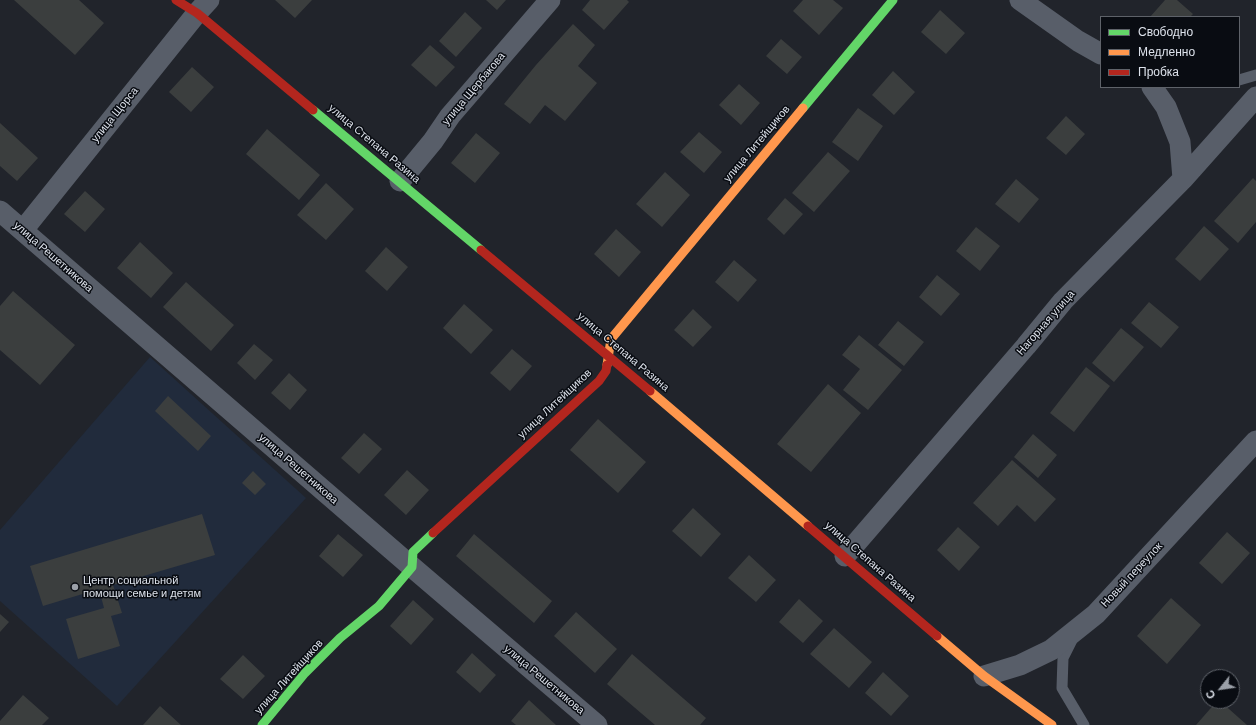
<!DOCTYPE html>
<meta charset="utf-8">
<style>
body{margin:0}
#map{position:relative;width:1256px;height:725px;overflow:hidden;background:#21242b;font-family:Arial,sans-serif}
canvas{display:block}
.legend{position:absolute;left:1100px;top:16px;width:140px;height:72px;box-sizing:border-box;background:#090c12;border:1px solid #5e6269;margin:0;padding:5px 7px;list-style:none;font-size:12px;color:#dde2eb}
.legend li{display:flex;align-items:center;gap:8px;height:20px}
.legend b{width:20px;border:1px solid #5e6269}
.north{position:absolute;left:1200px;top:669px;width:40px;height:40px;box-sizing:border-box;background:#090c12;border:1px solid #5e6269;border-radius:50%;rotate:240deg;font-size:11px;font-weight:700;line-height:16px;text-align:center;color:#dde2eb}
.north::after{content:'';display:block;margin:auto;width:14px;height:18px;background:#9ba0a8;clip-path:polygon(50% 0,100% 100%,50% 72%,0 100%)}
</style>
<div id="map">
<canvas width="1256" height="725"></canvas>
<ul class="legend">
<li><b style="height:5px;background:#63d668"></b>Свободно</li>
<li><b style="height:5px;background:#ff974d"></b>Медленно</li>
<li><b style="height:5px;background:#b3261e"></b>Пробка</li>
</ul>
<div class="north">С</div>
</div>
<script>
const c = document.querySelector('canvas').getContext('2d');
c.lineJoin = 'round';
function fill(path, color) { c.fillStyle = color; c.fill(path, 'evenodd'); }
function strokePath(path, color, width, dash) { c.strokeStyle = color; c.lineWidth = width; c.lineCap = dash ? 'butt' : 'round'; c.setLineDash(dash || []); c.stroke(path); }
function write(font, color, halo, rows, align = 'center') {
  c.font = font + ' Arial,sans-serif'; c.lineWidth = 3; c.setLineDash([]); c.textBaseline = 'middle'; c.strokeStyle = halo; c.fillStyle = color; for (const [text, x, y, turn = 0] of rows) {
    c.save(); c.translate(x, y); c.rotate((+turn || 0) * Math.PI / 180); c.textAlign = isNaN(turn) ? turn : align; if (halo) c.strokeText(text, 0, 0); c.fillText(text, 0, 0); c.restore();
  }
}
const built = new Path2D(`
 M150,357L306,498L117,706L0,601V530Z`);
const building = new Path2D(`
 M14,0H79L104,23L75,55Z
 M275,0H312L295,18Z
 M486,0H506L497,10Z
 M590,0H627L629,2L604,30L582,10Z
 M803,0H833L843,8L819,35L793,11Z
 M1165,0H1177L1193,14L1190,17H1150Z
 M940,10L965,33L946,54L921,32Z
 M465,12L482,28L456,57L439,41Z
 M573,24L595,45L578,66L597,83L565,121L545,105L530,124L504,104L536,65Z
 M781,39L802,57L787,74L766,56Z
 M430,45L455,67L436,87L411,65Z
 M192,67L214,87L191,112L169,92Z
 M893,71L915,92L894,115L872,95Z
 M739,84L760,103L741,125L719,105Z
 M858,108L883,126L858,161L832,142Z
 M1066,116L1085,134L1066,155L1046,138Z
 M0,123L38,158L17,181L0,166Z
 M267,129L320,175L299,200L246,154Z
 M699,132L722,152L704,173L680,152Z
 M476,133L500,153L475,183L451,163Z
 M828,152L850,171L814,212L792,193Z
 M665,172L690,195L662,227L636,204Z
 M1253,178L1256,181V222L1238,243L1214,221Z
 M1016,179L1039,199L1019,223L995,204Z
 M326,183L354,209L326,240L297,215Z
 M85,191L105,209L85,232L64,214Z
 M785,198L803,214L784,235L767,219Z
 M1204,226L1229,249L1200,281L1175,259Z
 M976,227L1000,246L980,271L956,251Z
 M616,229L641,252L619,277L594,254Z
 M140,242L173,273L151,298L117,268Z
 M386,247L408,267L387,291L365,271Z
 M734,260L757,280L738,302L715,282Z
 M937,275L960,294L941,316L919,297Z
 M186,282L234,325L211,351L163,307Z
 M13,291L75,345L40,385L0,350V306Z
 M1149,302L1179,327L1161,348L1131,323Z
 M464,304L493,330L471,354L443,328Z
 M693,309L712,327L693,347L674,330Z
 M898,321L924,342L904,366L878,345Z
 M1121,328L1144,347L1114,382L1092,363Z
 M859,335L902,370L868,410L843,390L860,369L842,355Z
 M254,344L273,360L255,380L237,363Z
 M512,349L532,366L510,391L490,373Z
 M1086,367L1110,386L1074,432L1050,413Z
 M289,373L307,390L290,410L271,393Z
 M828,384L861,413L811,472L777,444Z
 M168,396L211,436L198,451L155,411Z
 M598,419L646,462L618,493L570,450Z
 M364,433L382,449L359,474L341,458Z
 M1033,434L1057,455L1038,478L1014,457Z
 M1012,460L1056,499L1035,522L1017,505L998,526L973,503Z
 M407,470L429,490L406,515L384,495Z
 M253,471L266,484L255,495L242,483Z
 M693,508L721,534L701,557L672,531Z
 M202,514L215,555L113,585L122,613L111,616L120,646L78,659L66,619L104,608L99,589L43,606L30,566Z
 M958,527L980,547L959,571L937,550Z
 M1227,532L1250,553L1222,584L1199,563Z
 M338,534L363,555L343,577L319,556Z
 M474,534L552,601L534,623L456,556Z
 M749,555L776,580L756,602L728,578Z
 M1171,598L1201,625L1167,664L1137,636Z
 M799,599L823,621L803,643L779,622Z
 M413,600L434,619L411,645L390,626Z
 M576,612L617,649L595,673L554,636Z
 M0,614L9,622L0,632Z
 M834,628L872,662L849,688L810,654Z
 M472,653L496,675L480,693L456,672Z
 M632,654L706,718L700,725H655L607,684Z
 M243,655L265,676L243,699L220,679Z
 M883,672L909,696L891,716L865,693Z
 M23,695L49,718L42,725H0V721Z
 M529,700L556,725H516L511,721Z
 M1217,701H1220L1247,725H1196Z
 M160,706L181,725H143Z`);
const lane = new Path2D(`
 M1239,80L1256,75
 M1073,638L1063,658L1062,688L1084,725`);
const street = new Path2D(`
 M1020,0L1078,41L1101,54
 M1152,87L1166,107L1180,142L1183,179
 M400,181L433,141L450,116L550,0
 M0,211L412,567L597,725
 M23,230L197,13L209,0
 M845,556L1026,346L1063,301L1183,179L1256,97
 M984,676L1020,665L1051,650L1096,614L1256,441`);
const fast = new Path2D(`
 M803,108L893,0
 M313,110L481,250
 M262,725L305,673L340,638L379,606L412,567L413,552L433,533`);
const slow = new Path2D(`
 M607,365L611,339L803,108
 M650,391L808,526
 M937,636L984,676L1052,725`);
const jam = new Path2D(`
 M176,0L197,13L313,110
 M481,250L650,391
 M808,526L937,636
 M433,533L599,381L606,371L607,365`);
const markers = [
 [75,587,4,"#9ba0a8"]
];
const streetNames = [
 ["улица Щербакова",474,89,-50],
 ["улица Щорса",115,115,-51],
 ["улица Степана Разина",374,144,40],
 ["улица Литейщиков",757,144,-50],
 ["улица Решетникова",53,257,41],
 ["Нагорная улица",1046,323,-49],
 ["улица Степана Разина",623,352,40],
 ["улица Литейщиков",555,404,-43],
 ["улица Решетникова",298,469,41],
 ["улица Степана Разина",870,562,41],
 ["Новый переулок",1132,575,-47],
 ["улица Литейщиков",289,677,-48],
 ["улица Решетникова",544,680,40]
];
const poiNames = [
 ["Центр социальной",83,581],
 ["помощи семье и детям",83,594]
];
fill(built, '#212b3c');
fill(building, '#3b3e3e');
strokePath(lane, '#585e69', 11);
strokePath(street, '#585e69', 21);
strokePath(fast, '#63d668', 9);
strokePath(slow, '#ff974d', 9);
strokePath(jam, '#b3261e', 9);
for (const [x, y, r, color] of markers) { const dot = new Path2D(); dot.arc(x, y, r, 0, 2 * Math.PI); c.fillStyle = color; c.fill(dot); strokePath(dot, '#090c12', 1.5); }
write('11px', '#dde2eb', '#090c12', streetNames);
write('11px', '#dde2eb', '#090c12', poiNames, 'left');
</script>
